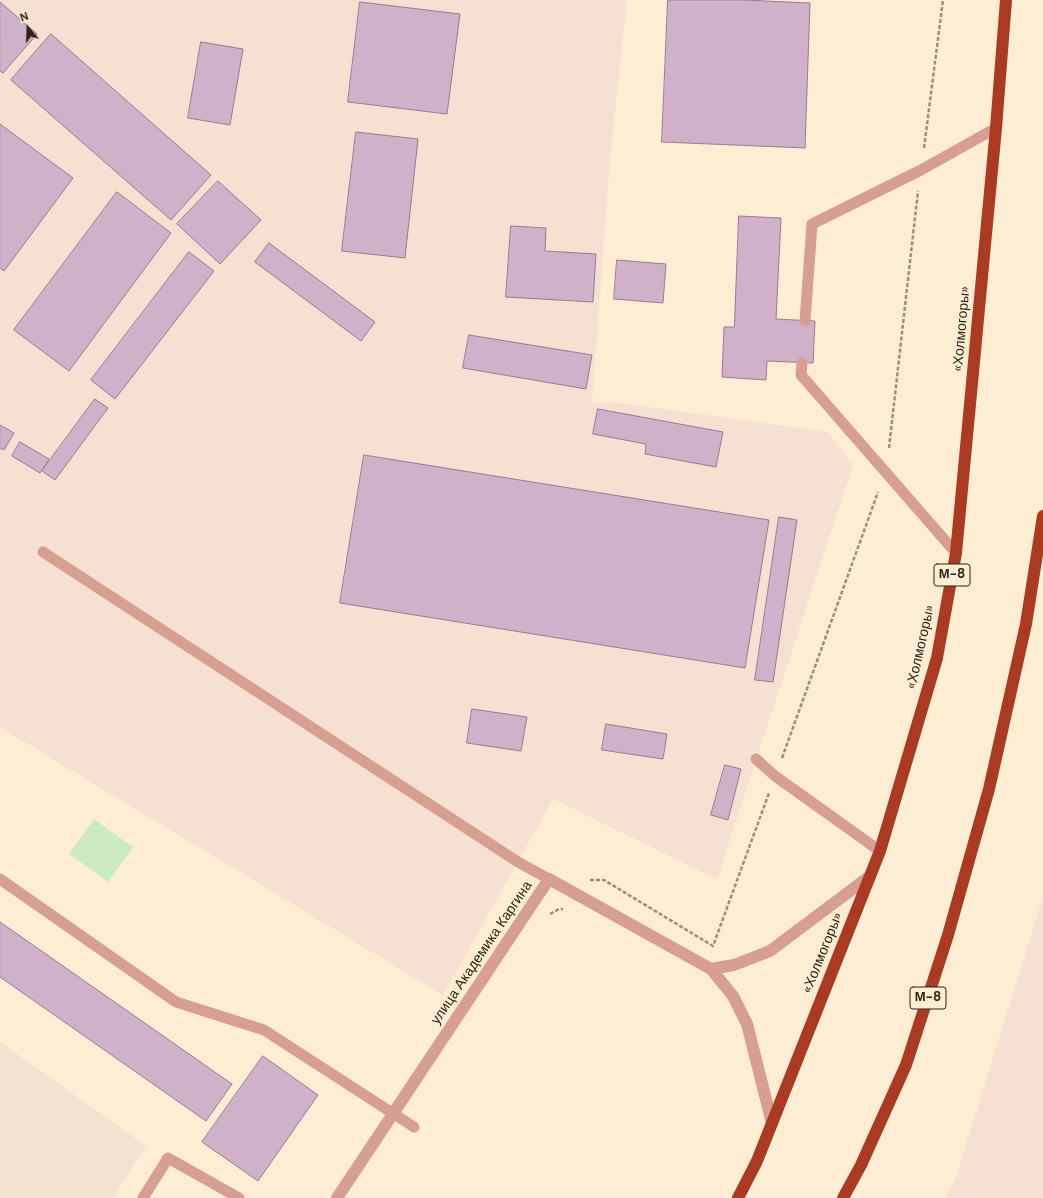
<!DOCTYPE html>
<meta charset="utf-8">
<style>
body{margin:0}
#map{position:relative;width:1043px;height:1198px;overflow:hidden;background:#fdedd2;font-family:"DM Sans",sans-serif}
canvas{display:block}
.north{position:absolute;left:8px;top:8px;width:40px;height:40px;-webkit-text-stroke:3px #fdedd2;paint-order:stroke;rotate:341deg;font-size:11px;font-weight:700;line-height:16px;text-align:center;color:#2a2317}
.north::after{content:'';display:block;margin:auto;width:14px;height:18px;background:#2a2317;clip-path:polygon(50% 0,100% 100%,50% 72%,0 100%)}
</style>
<div id="map">
<canvas width="1043" height="1198"></canvas>
<div class="north">N</div>
</div>
<script>
const c = document.querySelector('canvas').getContext('2d');
c.lineJoin = 'round';
function fill(path, color) { c.fillStyle = color; c.fill(path, 'evenodd'); }
function strokePath(path, color, width, dash) { c.strokeStyle = color; c.lineWidth = width; c.lineCap = dash ? 'butt' : 'round'; c.setLineDash(dash || []); c.stroke(path); }
function write(font, color, halo, rows, align = 'center') {
  c.font = font + ' "DM Sans",sans-serif'; c.lineWidth = 4; c.setLineDash([]); c.textBaseline = 'middle'; c.strokeStyle = halo; c.fillStyle = color; for (const [text, x, y, turn = 0] of rows) {
    c.save(); c.translate(x, y); c.rotate((+turn || 0) * Math.PI / 180); c.textAlign = isNaN(turn) ? turn : align; if (halo) c.strokeText(text, 0, 0); c.fillText(text, 0, 0); c.restore();
  }
}
const industrial = new Path2D(`
 M0,0H627L610,159L592,402L620,403L828,432L853,465L717,879L553,799L443,995L0,727Z
 M1043,897V1198H946L955,1180Z`);
const education = new Path2D(`
 M0,1042L146,1146L113,1198H0Z`);
const green = new Path2D(`
 M94,819L133,847L108,882L69,854Z`);
const building = new Path2D(`
 M668,0H744L810,3L805,148L662,142Z
 M0,2L37,34L3,73L0,71Z
 M360,2L460,14L447,114L348,102Z
 M51,34L211,175L171,220L11,80Z
 M201,42L243,49L230,125L188,118Z
 M0,124L73,178L4,271L0,268Z
 M356,132L418,139L405,258L342,251Z
 M218,181L261,220L220,264L177,224Z
 M117,192L171,233L69,371L14,330Z
 M739,216L781,218L776,319L815,321L813,363L767,361L766,380L722,377L724,327H734Z
 M511,226L546,228L545,251L596,254L593,302L506,297Z
 M269,243L375,322L361,341L255,262Z
 M189,252L214,271L115,399L91,380Z
 M617,260L666,264L663,303L614,299Z
 M469,335L592,355L586,389L463,368Z
 M95,399L108,408L55,480L42,471Z
 M598,409L723,432L716,467L645,454L646,444L593,434Z
 M0,425L14,433L4,450L0,448Z
 M20,442L49,459L40,473L12,456Z
 M364,455L769,520L745,668L340,603Z
 M779,517L797,520L773,682L755,680Z
 M472,709L527,717L521,751L467,743Z
 M606,724L667,734L663,759L602,750Z
 M725,765L741,769L728,820L711,815Z
 M0,922L232,1084L206,1121L0,977Z
 M263,1056L318,1095L258,1181L202,1142Z`);
const path = new Path2D(`
 M924,148L943,0
 M889,448L918,191
 M782,758L878,492
 M590,880H604L713,946L769,793
 M550,914L559,909H563`);
const lane = new Path2D(`
 M805,321L812,224L921,170L996,128
 M802,363L801,375L956,553
 M43,552L518,862L549,879
 M756,759L775,776L880,851
 M0,879L176,1002L264,1030L414,1127
 M143,1198L168,1158L239,1198`);
const street = new Path2D(`
 M711,969L734,965L770,951L870,876
 M337,1198L549,879L711,969L733,996L747,1024L772,1123`);
const highway = new Path2D(`
 M738,1198L757,1161L880,851L937,658L956,553L996,128L1006,0
 M843,1198L861,1165L906,1065L948,935L989,789L1026,624L1043,516`);
const shields = [
 [952,575,36],
 [928,998,36]
];
const shieldNames = [
 ["М-8",952,575],
 ["М-8",928,998]
];
const streetNames = [
 ["«Холмогоры»",962,329,-85],
 ["«Холмогоры»",921,647,-77],
 ["улица Академика Каргина",482,953,-56],
 ["«Холмогоры»",823,953,-68]
];
fill(industrial, '#f6e0d2');
fill(education, '#f2e2d0');
fill(green, '#cceac2');
fill(building, '#d0b1ca');
strokePath(building, '#987b93', 1);
strokePath(path, '#9b8f7b', 2.5, [4, 2]);
strokePath(lane, '#d69f92', 11);
strokePath(street, '#d69f92', 12);
strokePath(highway, '#aa3a22', 12);
for (const [x, y, w] of shields) { const box = new Path2D(); box.roundRect(x - w / 2, y - 11, w, 22, 3); c.fillStyle = '#fdedd2'; c.fill(box); strokePath(box, '#2a2317', 1); }
write('bold 13px', '#2a2317', null, shieldNames);
write('14px', '#2a2317', '#fdedd2', streetNames);
</script>
